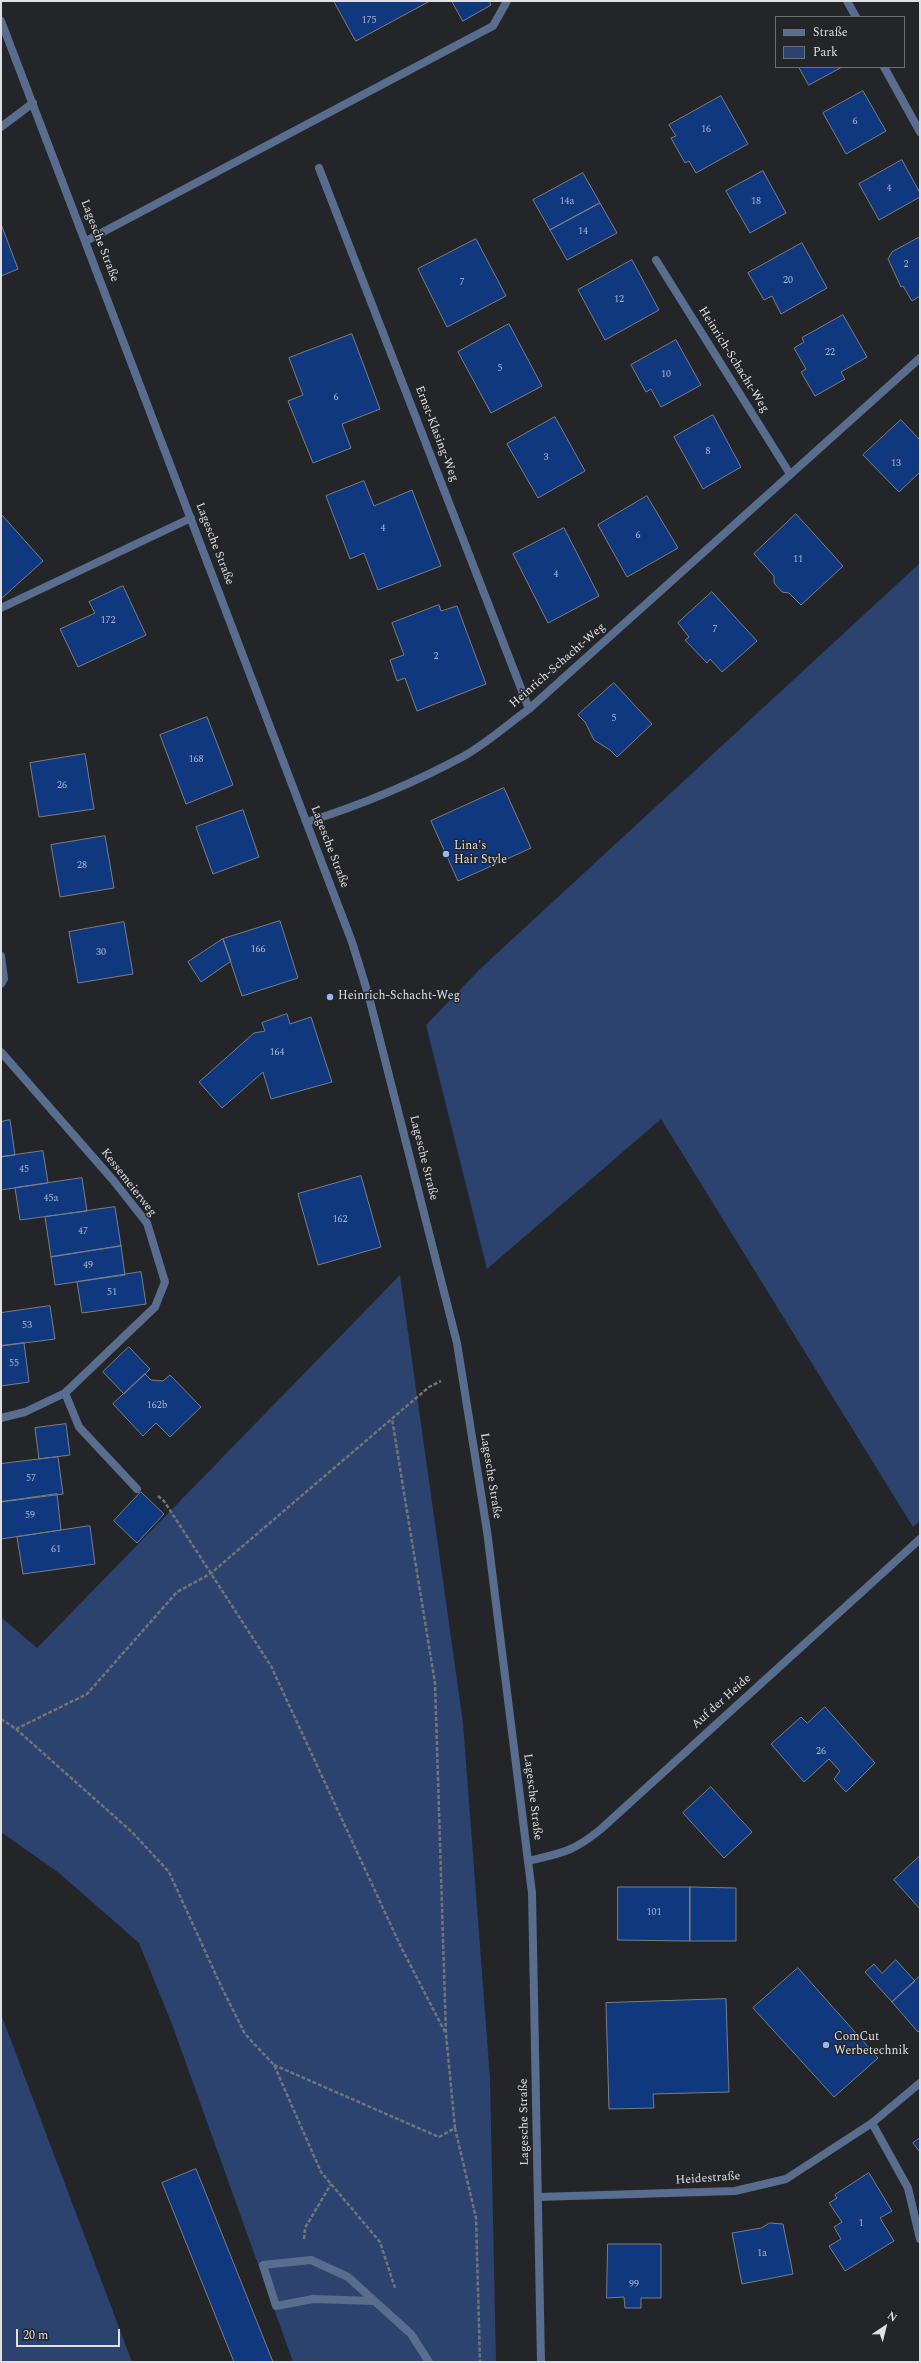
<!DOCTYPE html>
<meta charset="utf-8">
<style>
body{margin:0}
#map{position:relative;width:921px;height:2363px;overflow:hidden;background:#232529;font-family:Spectral,serif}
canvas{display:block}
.frame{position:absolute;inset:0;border:2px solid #dfe0e3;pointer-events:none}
.legend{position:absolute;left:775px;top:16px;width:130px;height:52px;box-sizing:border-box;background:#232529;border:1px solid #6e7073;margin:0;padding:5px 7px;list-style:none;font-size:12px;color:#dfe0e3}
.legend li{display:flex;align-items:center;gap:8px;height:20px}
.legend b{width:20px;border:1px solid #6e7073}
.north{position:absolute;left:865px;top:2307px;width:40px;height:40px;-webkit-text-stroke:3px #232529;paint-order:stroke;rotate:35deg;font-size:11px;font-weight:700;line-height:16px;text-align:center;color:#dfe0e3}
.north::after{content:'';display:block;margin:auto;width:14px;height:18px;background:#dfe0e3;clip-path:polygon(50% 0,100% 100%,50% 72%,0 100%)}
.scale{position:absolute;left:16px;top:2329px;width:104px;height:18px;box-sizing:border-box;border:2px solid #dfe0e3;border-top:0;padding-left:5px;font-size:12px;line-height:14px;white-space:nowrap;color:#dfe0e3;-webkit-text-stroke:3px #232529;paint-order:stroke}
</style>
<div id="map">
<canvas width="921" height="2363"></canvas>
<div class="frame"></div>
<ul class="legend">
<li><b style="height:5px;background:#596d8e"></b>Straße</li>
<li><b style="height:11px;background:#2b436e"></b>Park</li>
</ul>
<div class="north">N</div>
<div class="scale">20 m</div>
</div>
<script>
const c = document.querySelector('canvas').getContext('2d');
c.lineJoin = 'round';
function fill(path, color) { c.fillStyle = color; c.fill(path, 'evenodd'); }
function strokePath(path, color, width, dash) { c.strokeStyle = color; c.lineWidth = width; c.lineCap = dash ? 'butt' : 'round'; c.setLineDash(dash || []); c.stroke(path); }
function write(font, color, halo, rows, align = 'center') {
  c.font = font + ' Spectral,serif'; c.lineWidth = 3; c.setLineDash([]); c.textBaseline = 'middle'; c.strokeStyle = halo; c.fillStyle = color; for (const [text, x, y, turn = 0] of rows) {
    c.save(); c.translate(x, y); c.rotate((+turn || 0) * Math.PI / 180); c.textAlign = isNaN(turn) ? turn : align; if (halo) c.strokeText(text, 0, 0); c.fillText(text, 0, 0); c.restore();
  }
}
const green = new Path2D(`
 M920,563V1521L913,1527L661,1119L487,1269L426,1025L480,969Z
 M400,1275L463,1723L490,2078L496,2362H293L172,2024L139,1943L59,1873L1,1832V1617L37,1648Z
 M1,2014L132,2362H1Z`);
const building = new Path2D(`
 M334,1H430L356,41Z
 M452,1H489L491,5L463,21Z
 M799,67H842L809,85Z
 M863,91L886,131L846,154L823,113Z
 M721,96L748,144L696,173L689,161L685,163L671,138L676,136L669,125Z
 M902,160L920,193V197L879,220L859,184Z
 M763,171L786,213L750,233L726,191Z
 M583,173L600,203L550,230L533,200Z
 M600,203L617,233L567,260L550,230Z
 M1,224L18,269L1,276Z
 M920,237V296L912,301L903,286L901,287L888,259L892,252Z
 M476,239L506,296L447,327L418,269Z
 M802,243L827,288L781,314L772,296L764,300L748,273Z
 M632,260L659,310L605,340L578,290Z
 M843,315L867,357L841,372L845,379L815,396L801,372L806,369L794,348L804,342L802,338Z
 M509,324L542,386L491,413L458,352Z
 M352,334L380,409L342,424L351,448L313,463L288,401L303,395L289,358Z
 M676,340L701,385L661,407L651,389L646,392L631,365Z
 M713,415L741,467L703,489L674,437Z
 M555,417L585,471L538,498L507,444Z
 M901,420L920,440V472L899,492L863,455Z
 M364,481L374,506L412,490L441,566L378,590L364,553L350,559L326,496Z
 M647,496L678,548L627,577L598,525Z
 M1,514L43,561L1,599Z
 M796,514L843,566L801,605L789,593L782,592L774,583V576L754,554Z
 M564,528L599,596L548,623L513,554Z
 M123,586L146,635L78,667L60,629L95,613L89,602Z
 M712,592L757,641L722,672L710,659L707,663L685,640L689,637L678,623Z
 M439,605L441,611L457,606L486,684L417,711L405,678L397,681L390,660L404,655L392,623Z
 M614,683L652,724L617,757L610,750L594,740L585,722L578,715Z
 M207,717L233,785L186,804L160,735Z
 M85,754L94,809L39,817L30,763Z
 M504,788L531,848L458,881L431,821Z
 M243,810L259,857L213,874L196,827Z
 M105,836L114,888L60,897L51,845Z
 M280,921L298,978L242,996L223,939Z
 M124,922L133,974L78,983L69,932Z
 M223,939L231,961L201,982L188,962Z
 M287,1014L290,1024L311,1017L332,1082L271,1099L263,1072L222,1108L199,1082L254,1033L265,1031L262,1023Z
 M10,1120L15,1155L1,1157V1122Z
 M43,1151L48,1183L1,1190V1157Z
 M361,1176L381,1247L318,1265L298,1194Z
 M82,1178L87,1211L20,1220L15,1188Z
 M115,1207L121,1246L51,1257L45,1217Z
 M121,1246L125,1275L55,1285L51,1257Z
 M141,1272L146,1304L82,1313L77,1282Z
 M50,1306L55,1339L1,1346V1313Z
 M24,1343L29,1382L1,1386V1346Z
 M129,1347L150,1369L124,1394L103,1372Z
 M145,1374L151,1380L163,1381L170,1375L201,1407L170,1437L156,1423L143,1436L113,1404Z
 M66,1424L70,1455L39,1459L35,1428Z
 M58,1457L63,1494L1,1502V1464Z
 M141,1492L164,1514L137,1543L114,1521Z
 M57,1494L61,1530L1,1539V1502Z
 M90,1526L95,1564L23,1574L17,1537Z
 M825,1707L875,1763L846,1792L834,1779L840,1771L829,1759L804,1782L771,1744L801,1717L807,1723Z
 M711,1787L752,1832L724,1858L683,1813Z
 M920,1856V1909L894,1880Z
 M618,1887H690V1941L618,1940Z
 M690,1887L736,1888V1941H690Z
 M896,1960L915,1981L892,2002L865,1972L874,1964L882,1973Z
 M798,1968L878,2058L834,2097L753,2008Z
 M920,1976V2030L918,2032L892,2002Z
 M726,1999L729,2092L653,2094L654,2108L609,2109L606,2003Z
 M920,2138V2152L913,2143Z
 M196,2169L273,2362H234L162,2183Z
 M869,2173L892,2211L880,2218L894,2241L845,2271L829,2246L841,2239L834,2227L842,2222L829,2203L837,2198L835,2195Z
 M770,2223L783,2224L793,2274L742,2284L732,2233L761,2228Z
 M608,2244H661V2298H641V2308H625L624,2297L607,2298Z`);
const path = new Path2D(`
 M158,1496L164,1501L271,1666L401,1947L445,2032
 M1,1719L16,1729L132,1832L169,1872L221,1986L245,2034L274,2065L321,2172L380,2242L395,2288
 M16,1729L87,1694L177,1592L210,1574L429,1387L441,1381
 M274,2065L439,2137L455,2128L446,2034L435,1683L392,1419
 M455,2128L476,2218L480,2362
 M304,2239L305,2228L331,2184`);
const service = new Path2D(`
 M86,241L493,26L507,1
 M1,608L191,518
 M1,956L4,979L1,984
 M1,1052L113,1180L147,1223L165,1282L155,1307L65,1393L25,1412L1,1418
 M65,1393L79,1427L137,1489
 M872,2123L908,2188L920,2239
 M374,2301L313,2299L276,2306L263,2265L311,2260L348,2277L411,2334L429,2362`);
const minor = new Path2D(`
 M847,1L856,17
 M884,67L920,132
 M1,127L33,103
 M319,168L529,709
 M656,260L790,474
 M307,822C361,805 414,783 464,756C487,743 508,724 529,709L920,358
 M528,1861C562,1853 573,1852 601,1829L920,1539
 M538,2197L735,2191L786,2179L872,2123L920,2083`);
const tertiary = new Path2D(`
 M1,21L352,942L369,997L457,1343L487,1531L532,1893L541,2362`);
const markers = [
 [446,854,4,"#90b8fd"],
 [330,997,4,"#90b8fd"],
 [826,2045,4,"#90b8fd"]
];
const numberNames = [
 ["175",369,21],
 ["6",855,122],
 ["16",706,130],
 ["4",889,189],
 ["14a",567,202],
 ["18",756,202],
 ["14",583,232],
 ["2",906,265],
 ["20",788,281],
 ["7",462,283],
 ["12",619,300],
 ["22",830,353],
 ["5",500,369],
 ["10",666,375],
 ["6",336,398],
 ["8",708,452],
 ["3",546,458],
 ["13",896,464],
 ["4",383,529],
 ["6",638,536],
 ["11",798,560],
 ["4",556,575],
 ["172",108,621],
 ["7",715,630],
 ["2",436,657],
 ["5",614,719],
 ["168",196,760],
 ["26",62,786],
 ["28",82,866],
 ["166",258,950],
 ["30",101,953],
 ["164",277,1053],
 ["45",24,1170],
 ["45a",51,1199],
 ["162",340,1220],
 ["47",83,1232],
 ["49",88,1266],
 ["51",112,1293],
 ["53",27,1326],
 ["55",14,1364],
 ["162b",157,1406],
 ["57",31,1479],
 ["59",30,1516],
 ["61",56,1550],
 ["26",821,1752],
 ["101",654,1913],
 ["1",861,2224],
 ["1a",762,2254],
 ["99",634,2285]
];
const streetNames = [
 ["Lagesche Straße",99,241,69],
 ["Heinrich-Schacht-Weg",733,360,58],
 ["Ernst-Klasing-Weg",436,434,69],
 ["Lagesche Straße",214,544,69],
 ["Heinrich-Schacht-Weg",558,666,-41],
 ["Lagesche Straße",329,847,69],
 ["Lagesche Straße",423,1158,76],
 ["Kessemeierweg",128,1183,52],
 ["Lagesche Straße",490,1476,81],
 ["Auf der Heide",722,1702,-42],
 ["Lagesche Straße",532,1797,83],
 ["Lagesche Straße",525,2122,-91],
 ["Heidestraße",708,2179,-4]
];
const poiNames = [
 ["Lina's",454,847],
 ["Hair Style",454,861],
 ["Heinrich-Schacht-Weg",338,997],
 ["ComCut",834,2038],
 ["Werbetechnik",834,2052]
];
fill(green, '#2b436e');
fill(building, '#0f387f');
strokePath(building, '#7c7e83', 1);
strokePath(path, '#737478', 2.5, [4, 2]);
strokePath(service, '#596d8e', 8);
strokePath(minor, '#596d8e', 8);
strokePath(tertiary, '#596d8e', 8);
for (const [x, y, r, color] of markers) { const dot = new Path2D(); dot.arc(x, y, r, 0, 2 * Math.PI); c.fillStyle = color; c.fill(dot); strokePath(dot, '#232529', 1.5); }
write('10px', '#abb6ca', null, numberNames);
write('12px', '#dfe0e3', '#232529', streetNames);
write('12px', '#dfe0e3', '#232529', poiNames, 'left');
</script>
